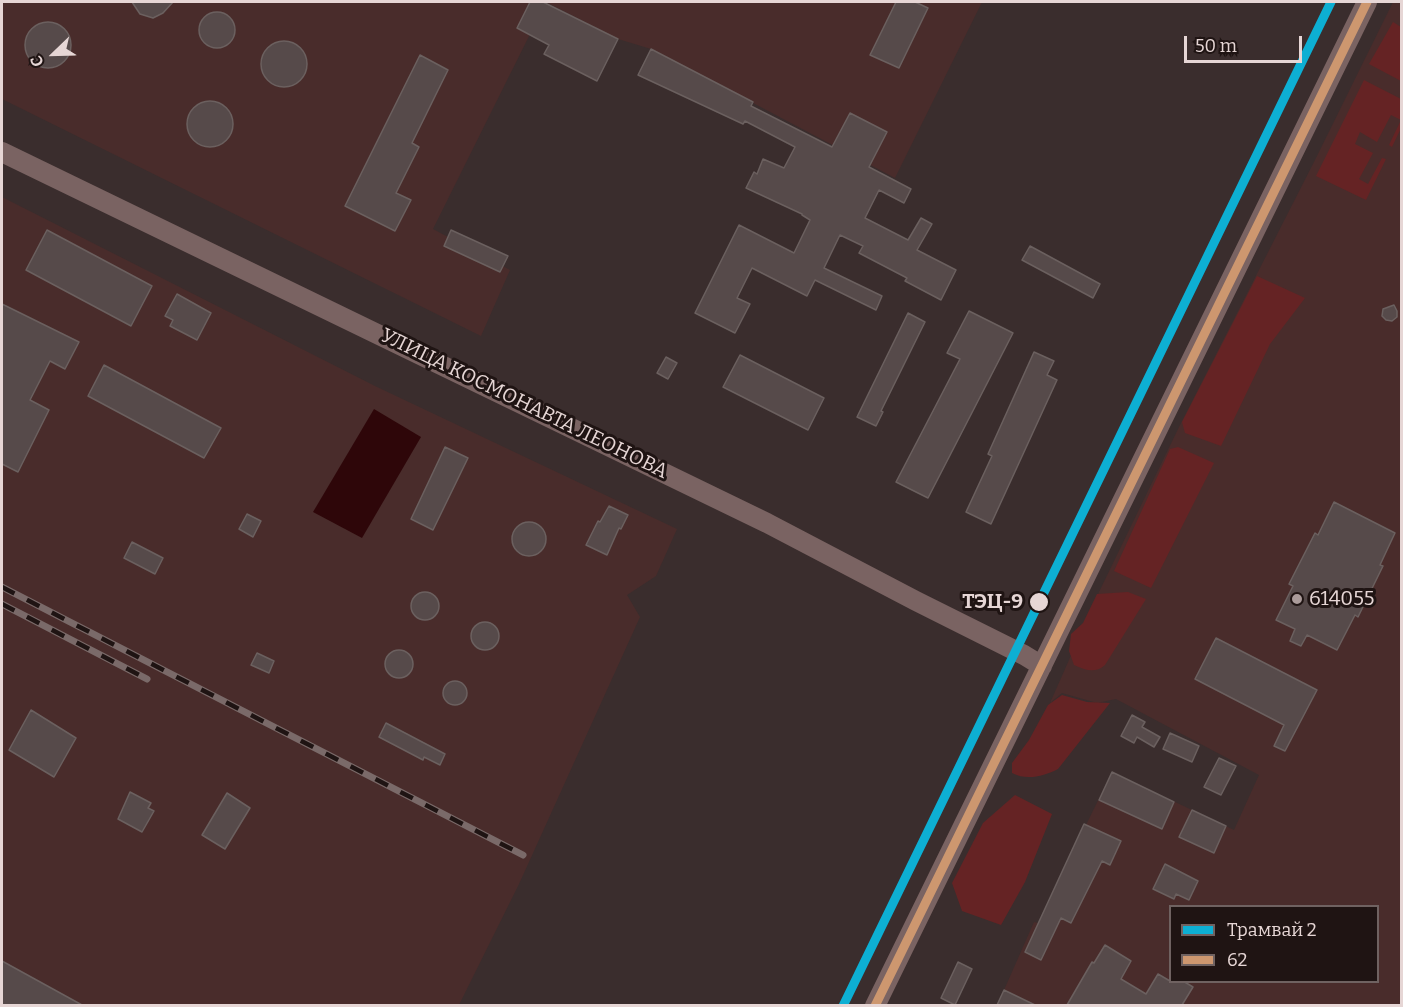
<!DOCTYPE html>
<meta charset="utf-8">
<style>
body{margin:0}
#map{position:relative;width:1403px;height:1007px;overflow:hidden;background:#3a2d2d;font-family:Bitter,serif}
canvas{display:block}
.frame{position:absolute;inset:0;border:3px solid #e6d6d5;pointer-events:none}
.legend{position:absolute;left:1169px;top:905px;width:210px;height:78px;box-sizing:border-box;background:#1f1413;border:2px solid #6f6261;margin:0;padding:8px 10px;list-style:none;font-size:18px;color:#e6d6d5}
.legend li{display:flex;align-items:center;gap:12px;height:30px}
.legend b{width:30px;border:2px solid #6f6261}
.north{position:absolute;left:24px;top:24px;width:60px;height:60px;-webkit-text-stroke:4px #1f1413;paint-order:stroke;rotate:247deg;font-size:16px;font-weight:700;line-height:24px;text-align:center;color:#e6d6d5}
.north::after{content:'';display:block;margin:auto;width:21px;height:27px;background:#e6d6d5;clip-path:polygon(50% 0,100% 100%,50% 72%,0 100%)}
.scale{position:absolute;left:1184px;top:36px;width:118px;height:27px;box-sizing:border-box;border:3px solid #e6d6d5;border-top:0;padding-left:8px;font-size:18px;line-height:21px;white-space:nowrap;color:#e6d6d5;-webkit-text-stroke:4px #1f1413;paint-order:stroke}
</style>
<div id="map">
<canvas width="1403" height="1007"></canvas>
<div class="frame"></div>
<ul class="legend">
<li><b style="height:8px;background:#0dafd3"></b>Трамвай 2</li>
<li><b style="height:8px;background:#cd976f"></b>62</li>
</ul>
<div class="north">С</div>
<div class="scale">50 m</div>
</div>
<script>
const c = document.querySelector('canvas').getContext('2d');
c.lineJoin = 'round';
function fill(path, color) { c.fillStyle = color; c.fill(path, 'evenodd'); }
function strokePath(path, color, width, dash) { c.strokeStyle = color; c.lineWidth = width; c.lineCap = dash ? 'butt' : 'round'; c.setLineDash(dash || []); c.stroke(path); }
function write(font, color, halo, rows, align = 'center') {
  c.font = font + ' Bitter,serif'; c.lineWidth = 6; c.setLineDash([]); c.textBaseline = 'middle'; c.strokeStyle = halo; c.fillStyle = color; for (const [text, x, y, turn = 0] of rows) {
    c.save(); c.translate(x, y); c.rotate((+turn || 0) * Math.PI / 180); c.textAlign = isNaN(turn) ? turn : align; if (halo) c.strokeText(text, 0, 0); c.fillText(text, 0, 0); c.restore();
  }
}
const built = new Path2D(`
 M2,2H982L895,178L651,49L618,39L546,2L433,229L510,270L481,336L2,99Z
 M1393,2H1401V1005L997,1006L1034,922L1038,923L1084,824L1086,825L1112,772L1234,830L1259,775L1116,699L1097,703L1062,693L1050,703L1099,592L1180,425L1315,160ZM1170,906H1378V982H1170Z
 M2,197L375,386L677,529L656,576L627,595L640,617L519,884L459,1005H2Z`);
const green = new Path2D(`
 M1393,22L1401,27V81L1369,64Z
 M1364,80L1401,99V128L1392,147L1389,145L1401,120L1391,115L1377,142L1360,132L1355,144L1373,153L1359,179L1368,184L1382,158L1386,159L1366,200L1316,176Z
 M1257,276L1305,298L1270,344L1221,446L1185,433L1182,422Z
 M1178,447L1214,463L1151,588L1114,571L1170,449Z
 M1128,592L1146,599L1105,665C1095,674 1085,670 1074,665L1069,651L1071,634L1083,623L1097,594Z
 M1062,695L1087,702L1110,703L1058,769C1044,776 1027,781 1012,773V763L1029,740L1048,705Z
 M1015,795L1052,814L1025,882L1001,925L962,911L952,883L983,823Z`);
const water = new Path2D(`
 M374,409L421,437L362,538L313,512Z`);
const building = new Path2D(`
 M132,2H173L163,13L153,18L140,14Z
 M530,2H543L618,39L597,81L544,54L549,45L517,28Z
 M896,2H915L928,8L899,68L870,55Z
 M199 30a18 18 0 1 1 36 0a18 18 0 1 1-36 0Z
 M25 45a23 23 0 1 1 46 0a23 23 0 1 1-46 0Z
 M261 64a23 23 0 1 1 46 0a23 23 0 1 1-46 0Z
 M651,49L753,102L751,106L832,147L850,113L887,132L869,167L911,189L904,203L879,190L865,218L908,240L921,218L932,224L917,250L956,270L941,300L905,281L907,278L859,253L863,246L840,235L824,268L882,296L876,310L815,280L807,296L752,268L737,298L750,304L735,333L695,313L739,225L794,253L810,220L802,215V214L746,188L754,172L757,174L763,159L784,168L795,147L745,121L743,124L638,75Z
 M420,55L448,70L412,143L419,147L396,193L411,200L395,231L345,206Z
 M187 124a23 23 0 1 1 46 0a23 23 0 1 1-46 0Z
 M47,230L152,286L131,326L26,270Z
 M451,230L508,256L500,272L444,246Z
 M1030,246L1100,284L1093,298L1022,260Z
 M177,294L211,313L197,340L170,326L173,320L165,316Z
 M2,304L79,342L65,369L50,361L30,400L49,410L18,472L2,464Z
 M1394,305L1397,311V317L1392,321L1386,320L1382,316L1383,309Z
 M969,311L1013,333L928,498L896,482L960,359L947,353Z
 M908,313L925,322L881,411L883,412L876,426L857,417Z
 M1034,352L1054,361L1047,375L1057,380L991,524L966,512L992,456L988,454Z
 M740,355L824,398L808,430L723,387Z
 M666,357L677,363L668,379L657,373Z
 M104,365L221,428L204,458L88,396Z
 M445,447L468,458L433,530L411,519Z
 M1334,502L1395,533L1380,565L1383,566L1358,617L1355,615L1337,650L1307,635L1301,646L1290,641L1295,629L1276,620L1293,586L1289,584L1315,533L1318,535Z
 M609,506L628,515L621,529L619,528L607,555L586,545L598,521L600,522Z
 M247,514L261,521L253,537L239,529Z
 M512 539a17 17 0 1 1 34 0a17 17 0 1 1-34 0Z
 M132,542L163,558L155,574L124,558Z
 M411 606a14 14 0 1 1 28 0a14 14 0 1 1-28 0Z
 M471 636a14 14 0 1 1 28 0a14 14 0 1 1-28 0Z
 M1216,638L1317,690L1285,751L1274,746L1284,725L1195,679Z
 M385 664a14 14 0 1 1 28 0a14 14 0 1 1-28 0Z
 M257,653L274,661L269,673L251,665Z
 M443 693a12 12 0 1 1 24 0a12 12 0 1 1-24 0Z
 M31,710L76,738L54,777L9,750Z
 M1132,715L1145,722L1142,727L1160,737L1154,747L1137,737L1134,743L1121,736Z
 M386,723L445,754L440,765L424,757L423,760L379,737Z
 M1170,733L1199,746L1192,762L1163,749Z
 M1219,758L1236,766L1221,795L1204,787Z
 M1112,772L1174,802L1162,829L1099,800Z
 M130,792L151,803L148,808L154,811L142,832L118,819Z
 M227,793L250,808L225,849L202,835Z
 M1192,810L1226,826L1214,853L1179,837Z
 M1084,824L1121,841L1110,865L1102,861L1071,923L1061,918L1041,960L1025,952Z
 M1165,864L1198,881L1189,900L1176,894L1174,899L1153,889Z
 M1105,945L1131,961L1121,979L1146,994L1158,974L1170,981H1183L1193,987L1182,1005H1067L1092,962L1094,963Z
 M2,961L82,1005H2Z
 M958,962L972,969L955,1005L941,998Z
 M1004,990L1035,1005H997Z`);
const secondary = new Path2D(`
 M2,152L767,523L916,601L1024,655L1042,666
 M875,1006L1367,2`);
const rail = new Path2D(`
 M2,587L523,855
 M2,604L147,679`);
const bus1 = new Path2D(`
 M875,1006L1367,2`);
const tram1 = new Path2D(`
 M843,1006L1331,2`);
const markers = [
 [1297,599,6,"#aa9b9a"],
 [1039,602,10,"#e6d6d5"]
];
const streetNames = [
 ["УЛИЦА КОСМОНАВТА ЛЕОНОВА",524,404,26]
];
const poiNames = [
 ["614055",1309,599]
];
const stopNames = [
 ["ТЭЦ-9",1023,602]
];
fill(built, '#492c2b');
fill(green, '#652324');
fill(water, '#2e0609');
fill(building, '#564a4a');
strokePath(building, '#6b605f', 1.5);
strokePath(secondary, '#7a6362', 20);
strokePath(rail, '#7a6a69', 7);
strokePath(rail, '#1f1413', 4.5, [14]);
strokePath(bus1, '#cd976f', 9);
strokePath(tram1, '#0dafd3', 9);
for (const [x, y, r, color] of markers) { const dot = new Path2D(); dot.arc(x, y, r, 0, 2 * Math.PI); c.fillStyle = color; c.fill(dot); strokePath(dot, '#1f1413', 2); }
write('20px', '#e6d6d5', '#1f1413', streetNames);
write('20px', '#e6d6d5', '#1f1413', poiNames, 'left');
write('bold 20px', '#e6d6d5', '#1f1413', stopNames, 'right');
</script>
